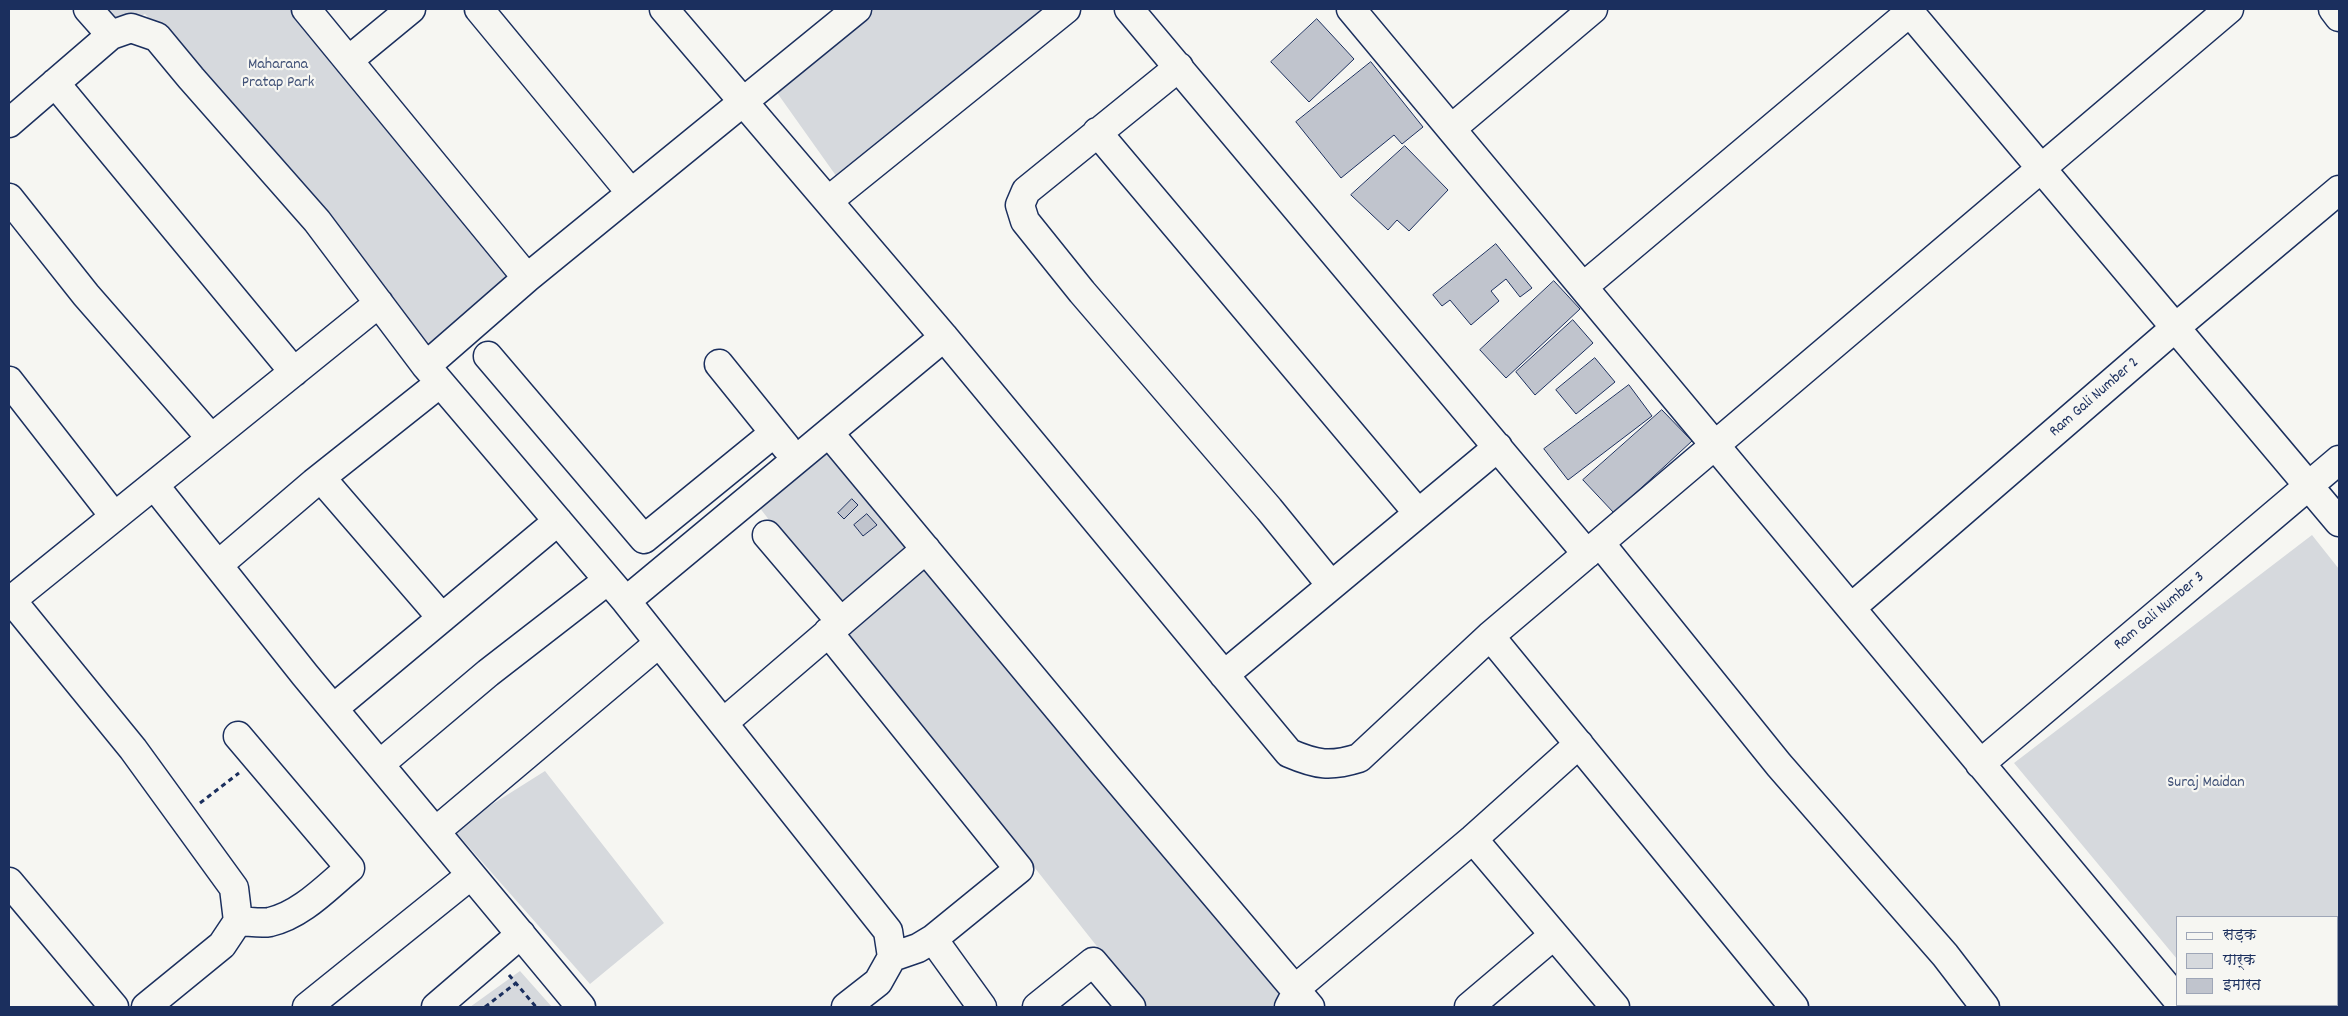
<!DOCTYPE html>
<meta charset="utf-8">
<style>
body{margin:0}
#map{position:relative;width:2348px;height:1016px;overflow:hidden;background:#f6f6f2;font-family:Dekko,"Playpen Sans Deva",sans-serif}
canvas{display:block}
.frame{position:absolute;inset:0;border:10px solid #1b2f5e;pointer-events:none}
.legend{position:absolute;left:2176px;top:916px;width:162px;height:90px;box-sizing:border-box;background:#f6f6f2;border:1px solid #9ea6b7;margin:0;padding:6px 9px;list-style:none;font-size:15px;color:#1b2f5e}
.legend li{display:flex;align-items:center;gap:10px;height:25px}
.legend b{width:25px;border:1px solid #9ea6b7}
</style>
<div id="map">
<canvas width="2348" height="1016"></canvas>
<div class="frame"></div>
<ul class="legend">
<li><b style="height:6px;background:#f6f6f2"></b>सड़क</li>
<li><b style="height:14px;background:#d6d9dd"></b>पार्क</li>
<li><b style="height:14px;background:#c0c4cd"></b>इमारत</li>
</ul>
</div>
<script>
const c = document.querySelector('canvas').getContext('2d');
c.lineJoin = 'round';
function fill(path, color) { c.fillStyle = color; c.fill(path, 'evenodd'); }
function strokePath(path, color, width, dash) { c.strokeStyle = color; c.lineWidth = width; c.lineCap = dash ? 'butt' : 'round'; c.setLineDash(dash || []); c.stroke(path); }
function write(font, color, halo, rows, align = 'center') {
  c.font = font + ' Dekko,sans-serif'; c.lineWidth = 4.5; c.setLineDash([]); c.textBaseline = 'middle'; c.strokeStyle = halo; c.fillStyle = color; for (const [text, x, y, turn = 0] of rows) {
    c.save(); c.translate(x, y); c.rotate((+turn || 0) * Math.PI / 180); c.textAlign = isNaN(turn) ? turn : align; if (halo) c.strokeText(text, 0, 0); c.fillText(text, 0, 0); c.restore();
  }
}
const green = new Path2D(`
 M93,9H299L517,274L426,353L200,76L145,14L110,33Z
 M871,9H1041L844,187L768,80Z
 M829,448L1287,996L1282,1007H1145L844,627L841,613L756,503Z
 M2312,535L2339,569V1007H2216L2214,1005H2337V917H2177V959L2014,763Z
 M545,771L664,923L590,984L453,829Z
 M520,971L552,1007H470Z`);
const building = new Path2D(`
 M1317,19L1354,59L1309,102L1271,62Z
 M1371,62L1423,127L1402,144L1394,135L1341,178L1296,122Z
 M1405,146L1448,190L1409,231L1397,220L1388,230L1351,195Z
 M1496,244L1532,288L1520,297L1506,279L1491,291L1499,301L1471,325L1450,300L1442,306L1433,295Z
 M1554,281L1580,309L1506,378L1480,350Z
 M1573,320L1593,343L1535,395L1516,372Z
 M1595,358L1615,382L1576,414L1556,390Z
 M1629,385L1652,416L1568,480L1544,449Z
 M1662,410L1692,441L1614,513L1583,480Z
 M852,499L858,505L844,519L838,513Z
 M867,514L877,525L863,536L854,525Z`);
const path = new Path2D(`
 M200,803L239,773
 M509,975L536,1007
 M485,1007L516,983`);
const minor = new Path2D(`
 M88,9L111,35
 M306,9L527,278
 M479,9L631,193
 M664,9L944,337L1289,753C1317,765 1330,767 1359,758L1490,636L2229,9
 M1129,9L1587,554
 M1351,9L2177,999
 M1907,9L2339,522
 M2333,9L2339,17
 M349,60L411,9
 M1179,67L1026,191L1020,205L1025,221L1082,292L1269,509L1331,585
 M55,83L294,372
 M9,123L111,35L131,28L157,37L191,78L317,221L426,366L626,601L888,931L892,957L878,982L846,1007
 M1451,129L1593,9
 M1097,132L1418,513
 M9,198L86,295L211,438
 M828,201L1066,9
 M1583,287L1910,12
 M488,356L644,539L774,433
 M719,364L786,447
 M426,366L527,278L857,9
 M9,381L114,516
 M829,433L1106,766L1310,1007
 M321,478L442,618
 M154,485L305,675L581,1007
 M767,535L841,622
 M1600,543L1779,765L1945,955L1985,1007
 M218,565L314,483L440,383
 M9,597L133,749L234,888L238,921L222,945L146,1007
 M626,601L944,337
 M9,602L379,303
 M1852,607L2176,327L2339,190
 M828,632L1019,869L933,939L918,948L892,957
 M1490,636L1794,1007
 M1224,675L1498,447
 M334,708L558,521
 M723,723L926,549
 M238,736L350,868C326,888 301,915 270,922C260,924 248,921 238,921
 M380,764L488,673L608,580
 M1980,764L2339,460
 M436,831L659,643
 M1473,839L1615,1007
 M9,882L114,1007
 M933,939L982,1007
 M307,1007L471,875
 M436,1007L521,934
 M1037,1007L1093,962L1131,1007
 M1289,1007L1301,984L1473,839L1579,744
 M1469,1007L1554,935`);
const parkNames = [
 ["Maharana",278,66],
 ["Pratap Park",278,84],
 ["Suraj Maidan",2206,784]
];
const streetNames = [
 ["Ram Gali Number 2",2095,398,-41],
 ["Ram Gali Number 3",2160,612,-40]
];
fill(green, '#d6d9dd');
fill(building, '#c0c4cd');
strokePath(building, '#1b2f5e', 1);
strokePath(minor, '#1b2f5e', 31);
strokePath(path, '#1b2f5e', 3, [5, 4]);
strokePath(minor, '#f6f6f2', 28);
write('16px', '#405177', '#f6f6f2', parkNames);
write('16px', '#1b2f5e', '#f6f6f2', streetNames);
</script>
